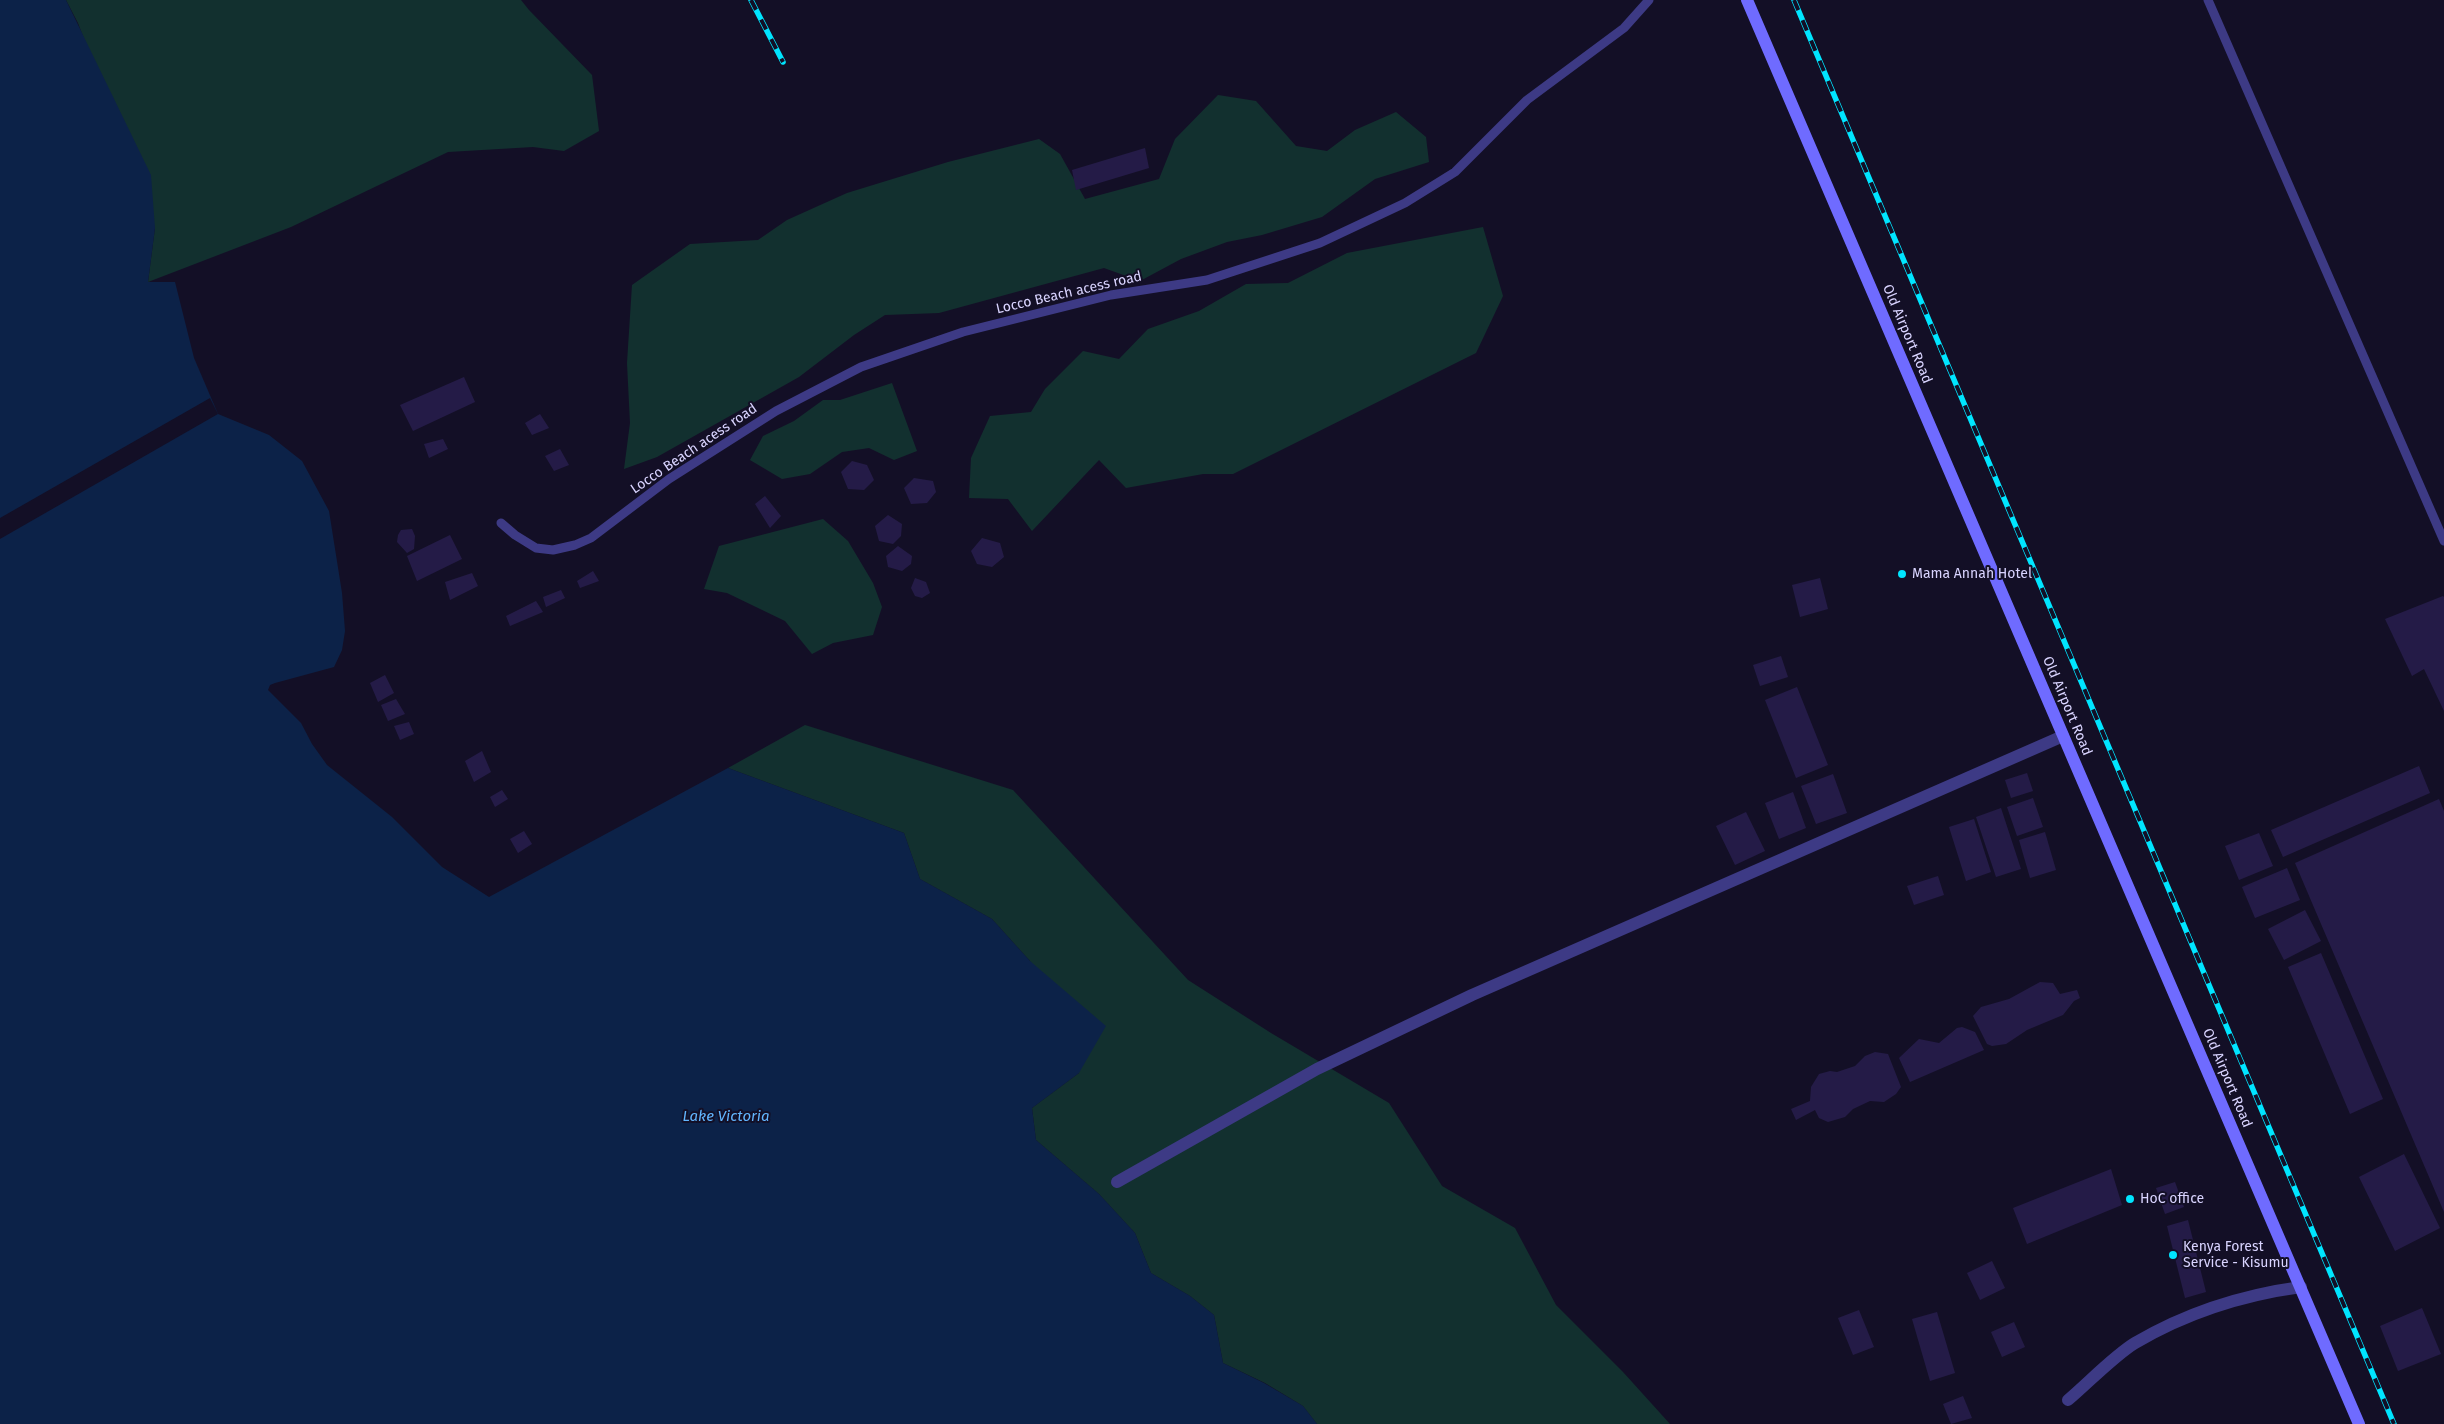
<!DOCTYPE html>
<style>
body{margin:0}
canvas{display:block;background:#130f26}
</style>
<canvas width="2444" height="1424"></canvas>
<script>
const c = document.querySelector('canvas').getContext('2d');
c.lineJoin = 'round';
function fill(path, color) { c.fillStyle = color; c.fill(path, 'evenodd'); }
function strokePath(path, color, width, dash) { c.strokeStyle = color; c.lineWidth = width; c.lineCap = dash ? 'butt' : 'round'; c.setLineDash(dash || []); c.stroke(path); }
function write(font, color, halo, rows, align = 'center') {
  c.font = font + ' "Fira Sans",sans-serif'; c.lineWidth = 4; c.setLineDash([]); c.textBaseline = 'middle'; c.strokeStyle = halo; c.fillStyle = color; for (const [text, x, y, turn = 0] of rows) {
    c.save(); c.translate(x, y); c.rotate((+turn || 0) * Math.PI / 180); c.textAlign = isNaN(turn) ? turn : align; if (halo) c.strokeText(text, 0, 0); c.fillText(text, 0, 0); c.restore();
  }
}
const green = new Path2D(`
 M66,0H521L529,10L592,75L599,131L564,151L533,147L448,152L291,227L148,282L155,228L78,23Z
 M1218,95L1256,101L1296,146L1327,151L1355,130L1396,112L1426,137L1429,162L1375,179L1322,217L1262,235L1227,242L1181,259L1140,281L1104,268L939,313L885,315L854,335L799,377L657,457L624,469L630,423L627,363L632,285L690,244L758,240L787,220L847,193L948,162L1039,139L1060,154L1085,199L1159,179L1175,139Z
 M1483,227L1503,296L1476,353L1233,474H1203L1126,488L1099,460L1032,531L1008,499L969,498L971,458L990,416L1031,412L1045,389L1083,351L1119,359L1148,329L1199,311L1246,284L1288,283L1347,253Z
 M892,383L917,451L894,460L869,448L842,452L810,474L782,479L750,460L763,436L794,421L823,400H840Z
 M823,519L848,541L873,583L882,607L873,635L833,643L812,654L785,621L727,593L704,589L719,546Z
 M805,725L1013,790L1188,980L1271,1033L1389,1103L1442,1186L1515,1228L1556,1305L1623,1372L1670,1424H1317L1303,1406L1265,1383L1223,1363L1214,1315L1190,1296L1151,1273L1135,1233L1099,1194L1036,1140L1032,1108L1079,1073L1030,961L992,919L920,879L904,833L728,768Z`);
const water = new Path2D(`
 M0,0H66L151,175L155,228L148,282H175L194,358L218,414L269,435L302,461L329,511L342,593L345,631L342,650L334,667L275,683L270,685L268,690L301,723L312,744L327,765L392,817L442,867L489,897L728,768L904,833L920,879L992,919L1030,961L1106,1026L1079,1073L1032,1108L1036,1140L1099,1194L1135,1233L1151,1273L1190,1296L1214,1315L1223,1363L1264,1383L1303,1406L1317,1424H0Z`);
const pier = new Path2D(`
 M210,398L218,414L0,539V518Z`);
const building = new Path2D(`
 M1145,148L1149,168L1076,190L1072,170Z
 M464,377L475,402L413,431L400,405Z
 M540,414L549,428L532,435L525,423Z
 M443,439L448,449L429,458L424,444Z
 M560,449L569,465L554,471L545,456Z
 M852,461L867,465L874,480L864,490L848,489L841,472Z
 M914,478L933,481L936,492L927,503L911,504L904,488Z
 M765,496L781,516L770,528L755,504Z
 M888,515L902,524L901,536L893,544L879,541L875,526Z
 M412,529L415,536L414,549L407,553L397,542L398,535L401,530Z
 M450,535L462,559L417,581L407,556Z
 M982,538L1000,543L1004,557L992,567L977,564L971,551Z
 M898,546L912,556L911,564L902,571L888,567L886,556Z
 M593,571L599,581L580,588L577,581Z
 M472,573L478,586L450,600L445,582Z
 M915,578L926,582L930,593L922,598L915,596L911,588Z
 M1820,578L1828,609L1800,617L1792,585Z
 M561,590L565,598L546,607L543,597Z
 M2443,596L2444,597V711L2424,669L2412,676L2385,619Z
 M536,601L543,612L510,626L506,616Z
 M1781,656L1788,677L1760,686L1753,665Z
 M385,675L394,693L378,702L370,683Z
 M1797,687L1828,765L1796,778L1765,700Z
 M396,699L405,714L388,721L381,705Z
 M409,722L414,734L400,740L394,726Z
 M482,751L491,772L474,782L465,761Z
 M2419,766L2430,793L2283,857L2271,830Z
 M2027,773L2033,791L2011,798L2005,780Z
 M1833,774L1847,813L1816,824L1801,786Z
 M502,790L508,799L495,807L490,797Z
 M1793,792L1806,828L1779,839L1765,803Z
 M2033,798L2043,827L2017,836L2007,807Z
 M2439,799L2444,811V1212L2295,863Z
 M2001,808L2021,869L1996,877L1976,817Z
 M1746,812L1765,851L1735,865L1716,826Z
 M1974,819L1991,872L1966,881L1949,827Z
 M524,831L532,844L518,853L510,839Z
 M2045,832L2056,870L2030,878L2019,840Z
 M2259,833L2273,866L2239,880L2225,846Z
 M2287,868L2300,900L2255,918L2242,887Z
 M1938,876L1944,895L1914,905L1907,886Z
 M2305,910L2321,941L2284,960L2268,929Z
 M2321,953L2383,1099L2350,1114L2288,967Z
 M2040,982L2053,983L2060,994L2077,990L2080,998L2074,1001L2063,1015L2027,1030L2006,1044L1992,1046L1987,1044L1973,1016L1981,1007L2009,999Z
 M1962,1027L1975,1032L1984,1050L1910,1082L1899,1058L1919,1039L1939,1043L1957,1028Z
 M1875,1052L1888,1054L1901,1087L1896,1094L1884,1102L1870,1101L1853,1109L1845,1117L1828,1122L1819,1118L1815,1110L1796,1120L1791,1109L1810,1101L1811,1087L1819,1074L1830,1071L1837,1072L1855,1066L1865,1056Z
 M2404,1154L2440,1228L2395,1251L2359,1177Z
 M2111,1169L2122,1205L2027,1244L2013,1208Z
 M2175,1182L2184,1207L2165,1214L2156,1188Z
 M2188,1220L2206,1292L2185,1298L2167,1226Z
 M1992,1261L2005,1288L1980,1300L1967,1273Z
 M2422,1308L2441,1354L2398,1371L2380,1326Z
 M1859,1310L1874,1347L1853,1355L1838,1318Z
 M1937,1312L1955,1373L1930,1381L1912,1319Z
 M2014,1322L2025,1347L2002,1357L1991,1332Z
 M1963,1396L1972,1418L1951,1424L1943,1404Z`);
const lane = new Path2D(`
 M2208,0L2444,541
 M501,523L515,535L536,548L553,550L575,545L591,538L669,479L776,411L861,367L963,332L1111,295L1207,280L1320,243L1405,203L1455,172L1527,100L1624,28L1649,0`);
const street = new Path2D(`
 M1117,1182L1317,1069L1472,995L2063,736
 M2068,1400C2087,1384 2115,1355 2135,1343C2186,1313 2242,1295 2301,1287`);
const secondary = new Path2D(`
 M1747,0L2359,1424`);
const rail = new Path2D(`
 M751,0L783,62
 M1794,0L2394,1424`);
const markers = [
 [1902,574,5,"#00e5ff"],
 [2130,1199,5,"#00e5ff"],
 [2173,1255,5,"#00e5ff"]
];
const streetNames = [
 ["Locco Beach acess road",1069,293,-13],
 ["Old Airport Road",1907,334,67],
 ["Locco Beach acess road",694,449,-34],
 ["Old Airport Road",2067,706,67],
 ["Old Airport Road",2227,1078,67]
];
const poiNames = [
 ["Mama Annah Hotel",1912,574],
 ["HoC office",2140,1199],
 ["Kenya Forest",2183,1247],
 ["Service - Kisumu",2183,1263]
];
const waterNames = [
 ["Lake Victoria",726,1117]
];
fill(green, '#12302f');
fill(water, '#0c2248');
fill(pier, '#130f26');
fill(building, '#241b47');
strokePath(lane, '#3d3a85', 9);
strokePath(street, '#3d3a85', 12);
strokePath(secondary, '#6f6bff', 12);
strokePath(rail, '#00e5ff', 5.5);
strokePath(rail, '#130f26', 4, [11]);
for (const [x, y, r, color] of markers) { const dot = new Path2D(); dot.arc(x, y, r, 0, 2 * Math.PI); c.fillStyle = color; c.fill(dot); strokePath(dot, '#130f26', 2); }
write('14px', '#d9d4ff', '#130f26', streetNames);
write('14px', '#d9d4ff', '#130f26', poiNames, 'left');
write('italic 15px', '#62b6ff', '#130f26', waterNames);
</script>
